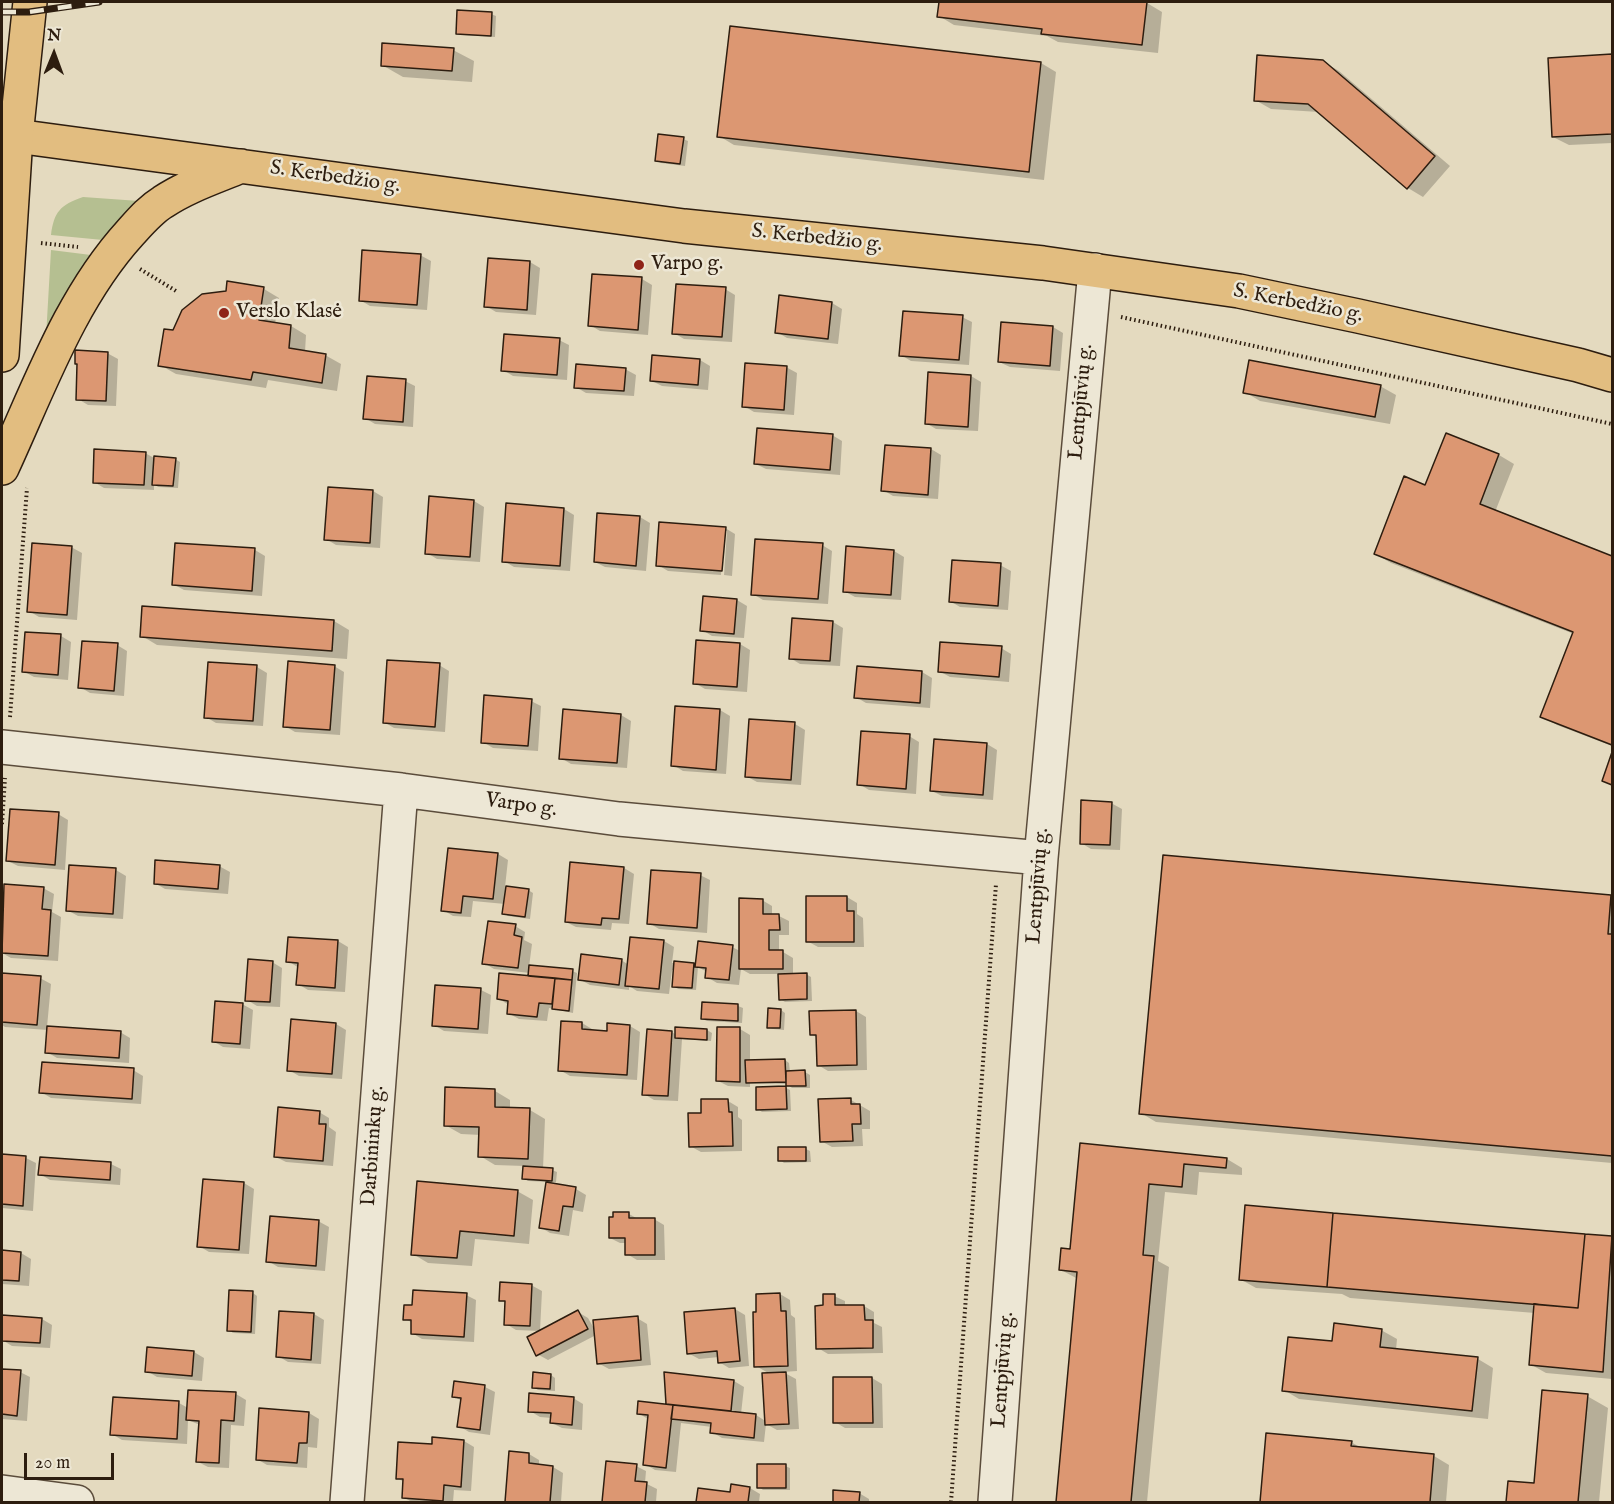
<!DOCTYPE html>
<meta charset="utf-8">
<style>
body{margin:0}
#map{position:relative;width:1614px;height:1504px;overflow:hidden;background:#e4dabf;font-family:"IM FELL English",serif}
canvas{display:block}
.frame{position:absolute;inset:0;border:3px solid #2d1d0f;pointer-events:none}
.north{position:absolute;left:24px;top:24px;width:60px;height:60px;-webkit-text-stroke:4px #ede7d5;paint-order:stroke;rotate:1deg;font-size:16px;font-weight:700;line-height:24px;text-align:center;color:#2d1d0f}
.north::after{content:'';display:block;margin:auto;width:21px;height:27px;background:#2d1d0f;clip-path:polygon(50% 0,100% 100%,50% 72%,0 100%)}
.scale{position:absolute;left:24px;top:1453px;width:90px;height:27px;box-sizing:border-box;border:3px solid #2d1d0f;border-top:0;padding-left:8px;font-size:18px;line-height:21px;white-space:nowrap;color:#2d1d0f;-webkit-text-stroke:4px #ede7d5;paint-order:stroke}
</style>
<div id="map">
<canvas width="1614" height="1504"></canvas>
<div class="frame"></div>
<div class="north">N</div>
<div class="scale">20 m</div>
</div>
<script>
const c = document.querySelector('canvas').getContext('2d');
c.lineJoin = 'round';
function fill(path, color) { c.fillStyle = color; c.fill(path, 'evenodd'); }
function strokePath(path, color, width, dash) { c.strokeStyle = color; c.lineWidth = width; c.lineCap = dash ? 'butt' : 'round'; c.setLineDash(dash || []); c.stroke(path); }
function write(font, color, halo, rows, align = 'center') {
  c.font = font + ' "IM FELL English",serif'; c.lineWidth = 5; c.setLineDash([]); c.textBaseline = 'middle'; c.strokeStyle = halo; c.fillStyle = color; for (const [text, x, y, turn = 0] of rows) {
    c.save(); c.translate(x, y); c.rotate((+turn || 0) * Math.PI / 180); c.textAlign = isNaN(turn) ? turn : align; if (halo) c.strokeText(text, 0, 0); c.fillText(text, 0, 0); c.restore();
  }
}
const green = new Path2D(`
 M83,197L139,201L114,225L103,240L51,235C54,212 60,205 83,197Z
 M51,250L91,255L73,284L46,337Z`);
const shadow = new Path2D(`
 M940,2H1129L1147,3L1162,12L1158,53L1058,42L1047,36L954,25L939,16Z
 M491,14L496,16L495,37L462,35L457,33Z
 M731,27L1041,63L1056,72L1044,180L734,145L719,136Z
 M453,50L474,61L472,82L403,77L382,65Z
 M1612,56V143L1569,145L1553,137L1549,59Z
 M1322,61L1339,71L1450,166L1423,197L1408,188L1319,112L1271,109L1255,100Z
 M683,139L688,141L685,166L661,163L657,161Z
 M420,255L431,261L427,310L370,306L360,300Z
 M530,262L540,268L536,315L496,312L486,306Z
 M642,279L652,285L648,335L600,331L590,325Z
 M229,283L264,289L279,298L275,324L291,326L306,335L305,352L325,355L341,364L337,391L268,380L266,388L176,374L160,365L174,332L228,293Z
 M725,289L735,295L732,342L684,339L674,333Z
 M832,303L842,309L838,344L787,338L777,332Z
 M962,317L972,322L969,365L911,361L901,355Z
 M1053,327L1063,333L1060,371L1010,367L999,362Z
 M559,340L569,345L567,380L513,376L503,370Z
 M107,353L118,359L116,406L88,405L78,399Z
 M700,360L710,366L708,390L662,386L652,381Z
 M786,367L797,373L794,415L754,412L744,406Z
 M625,369L636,375L634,396L586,393L576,387Z
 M930,373L971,376L981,382L978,431L936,429L926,423Z
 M405,381L415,386L413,427L375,424L365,418Z
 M1380,386L1396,395L1390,424L1260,401L1245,392Z
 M832,435L842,441L840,475L766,469L756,464Z
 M931,449L941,455L938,499L893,496L883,490Z
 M145,453L156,459H175L180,462L178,488L158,487L154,484V490L104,488L94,482Z
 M1499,455L1514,464L1495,512L1612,557V746L1557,725L1542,716L1574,634L1391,563L1375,554L1426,487Z
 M329,488L373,491L383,497L380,548L336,545L326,539Z
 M474,501L484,507L480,562L437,559L427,553Z
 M564,509L574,515L570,571L514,567L504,561Z
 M640,517L650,523L646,571L605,567L595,562Z
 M725,528L735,534L732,576L724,575L727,531H724L721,575L668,571L658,565Z
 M176,544L255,550L265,556L262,596L184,590L173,584Z
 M822,545L832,551L828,604L763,600L753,594Z
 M71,547L82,553L77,620L39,617L29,611Z
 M894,551L904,557L901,600L855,597L844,591Z
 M1000,565L1011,571L1008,610L960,607L950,601Z
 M737,600L747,606L744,638L712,636L702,630Z
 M334,621L349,630L347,659L157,645L142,636Z
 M833,622L843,628L840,666L800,664L790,658Z
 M61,636L71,642L68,680L34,677L23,671Z
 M740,644L750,650L747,692L705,689L695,683Z
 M117,645L127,651L124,696L90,693L80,687Z
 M1001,648L1011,654L1009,682L950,677L939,671Z
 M439,665L449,671L445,732L394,728L384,722Z
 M334,666L344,672L340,735L295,732L285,726Z
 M257,667L267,673L263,726L216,723L206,717Z
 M858,668L922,672L932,678L930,708L866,703L856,697Z
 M531,701L541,706L538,751L493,748L483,742Z
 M677,707L720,710L730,716L726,774L683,771L673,765Z
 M621,715L631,721L627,768L571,764L561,758Z
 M750,721L795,724L805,730L801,785L757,782L746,776Z
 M909,736L919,742L916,794L869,790L859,784Z
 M987,744L997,750L993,800L942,796L932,791Z
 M1111,803L1122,809L1120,850L1091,849L1081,843Z
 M58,814L68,820L65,870L18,866L8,861Z
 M498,854L508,860L505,887L528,890L533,893L530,919L508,916L504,913L505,904L473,901L471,917L453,916L443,910Z
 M219,866L230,872L228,894L165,889L155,883Z
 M624,868L634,874L629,924L612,923L611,930L576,927L566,922Z
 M116,870L126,876L123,919L78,916L67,910Z
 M700,875L710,880L707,933L659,929L649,923Z
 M6,886L43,888L54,894L52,912L61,917L58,961L11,958L2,953Z
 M1611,896L1612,898V1163L1156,1122L1141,1113Z
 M847,897L857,903V914L863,918L864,947H818L807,941Z
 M762,900L772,906V916H779L789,921V935H779V952H783L793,958V975L806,974L811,977L812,1001L785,1002L780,999L779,974H750L741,969L739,985L717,983L707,977V972L698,967L696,990L678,989L673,986L674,970H672L669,994L637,991L629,986V990L590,985L579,979L621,960L629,965L664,941L674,947L672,963L693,964L697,966L732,947L740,951Z
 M515,926L525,932L524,940L532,944L529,967L572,971L577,973L573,1013L549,1008L547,1021L519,1019L508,1013L509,1005L499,999L535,978L530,973L494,969L484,963Z
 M289,938L338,941L348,947L345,992L308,990L298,984L299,968L288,961Z
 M272,962L282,968L280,1007L257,1006L247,1000Z
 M2,975L40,978L51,984L47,1027L120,1032L130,1038L129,1063L57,1058L47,1052L48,1030L5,1027L2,1025Z
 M481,990L491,995L488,1034L444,1031L434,1025Z
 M242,1004L253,1010L250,1049L223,1047L213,1041Z
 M738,1006L743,1008L742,1023L707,1021L702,1019Z
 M781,1010L785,1013L784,1030L773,1029L768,1027Z
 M856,1011L866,1017L867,1070L828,1071L818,1065V1038L811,1034Z
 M582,1023L592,1029V1032H608L630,1026L640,1032L637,1080L570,1076L560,1070Z
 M336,1024L346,1030L342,1079L299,1076L289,1070Z
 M740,1029L750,1035V1061L785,1060L789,1063L790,1072H805L810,1075V1088H792L787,1084L750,1083V1087L728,1086L718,1081Z
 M707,1030L712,1033L711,1041L682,1039L678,1101L654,1100L644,1094L672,1032L676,1035Z
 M133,1070L143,1076L141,1104L51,1098L41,1092Z
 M786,1088L790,1090L791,1111L762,1112L758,1109Z
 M495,1091L510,1100V1109L530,1110L545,1119L543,1169L552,1170L557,1172L556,1182H549V1184L576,1189L586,1195L583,1212L573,1210L569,1236L550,1233L540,1227L548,1182L528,1181L524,1178V1166L495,1165L480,1156L481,1135L461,1134L445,1125Z
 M851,1100L870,1111V1129H862L863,1146L832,1147L821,1141Z
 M728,1101L738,1107V1117L742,1120V1151L701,1152L690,1146L702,1114Z
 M319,1112L329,1118V1127L336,1132L333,1166L286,1162L276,1157Z
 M1081,1145L1227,1159L1242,1168V1175L1199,1172L1197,1195L1165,1192L1158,1261L1169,1267L1147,1502H1057L1078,1279L1061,1270L1071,1250Z
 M806,1149L810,1151L811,1162L784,1163L780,1160Z
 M2,1156L26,1158L36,1163L33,1211L2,1208Z
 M111,1164L121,1169L120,1185L50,1180L40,1174Z
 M244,1183L254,1189L249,1254L209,1252L199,1246Z
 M517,1191L533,1200L529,1244L475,1239L472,1266L428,1263L413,1254Z
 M629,1214L638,1219H654L664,1225L665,1260H637L627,1254V1243H620L610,1238Z
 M318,1221L329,1227L325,1271L278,1267L268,1261Z
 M1586,1236L1612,1238V1379L1546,1373L1530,1364L1535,1313L1350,1298L1342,1294L1256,1288L1240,1279Z
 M2,1252L21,1253L31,1259L29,1286L2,1284Z
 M531,1285L542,1291L540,1331L516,1330L506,1324L507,1303L501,1300Z
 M253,1293L257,1296L255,1334L233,1333L229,1330Z
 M780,1294L790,1300L791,1315L795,1318L797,1371L783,1372L796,1379L799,1429L777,1430L766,1424L764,1442L722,1438L712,1432V1427L681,1423L676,1472L655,1470L645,1464L648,1419L638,1413L668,1406L666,1374L734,1381L744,1387L741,1414L756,1415L767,1422L770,1374L756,1366Z
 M466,1295L476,1300L474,1342L422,1339L412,1333L413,1323L405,1319L414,1306Z
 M834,1296L845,1301V1306H864L874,1312V1323L882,1327L883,1353L828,1354L818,1348L825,1307Z
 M735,1309L745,1315L749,1366L729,1368L719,1362V1357L699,1359L688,1353Z
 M578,1312L588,1318L596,1332L637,1318L647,1324L651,1365L609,1369L598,1363L596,1335L548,1360L537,1354Z
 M314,1314L324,1320L321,1364L288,1362L278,1356Z
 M42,1319L52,1325L50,1348L12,1346L2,1340Z
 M1381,1330L1397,1339L1396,1350L1478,1359L1493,1368L1488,1419L1299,1399L1284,1390L1333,1343Z
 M194,1352L204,1358L202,1381L157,1377L147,1371Z
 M2,1370L20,1372L30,1377L27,1421L2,1419Z
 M551,1375L555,1378V1391L538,1390L533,1387Z
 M872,1378L882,1384L883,1428H845L835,1422L834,1379Z
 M455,1383L485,1387L495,1392L490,1435L469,1432L459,1426L462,1401L453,1396Z
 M236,1394L246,1400L244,1426L231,1425L229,1468L208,1467L198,1462L200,1425L188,1420L187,1444L122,1440L112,1434L114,1398L179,1403L188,1408Z
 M1587,1396L1608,1408L1599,1502H1508L1510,1482L1535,1484Z
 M573,1398L583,1404L582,1430L562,1428L552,1423V1418L540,1417L530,1411Z
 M309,1413L319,1419L317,1448L308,1447L307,1468L267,1465L257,1459Z
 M1268,1435L1351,1442L1363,1449L1434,1456L1449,1465L1446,1502H1261Z
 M434,1439L464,1441L474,1447L471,1491L454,1490L453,1502H412L403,1497L404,1482L397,1478L433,1446Z
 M510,1452L529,1454L539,1460V1466L553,1467L563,1473L561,1502L506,1501Z
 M607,1463L636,1466L646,1471L645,1483L657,1489L656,1502H604Z
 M785,1466L790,1468V1490H763L759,1487Z
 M733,1486L750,1488L760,1494L759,1502H698L699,1490L732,1494Z
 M835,1492L859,1493L869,1499V1502H834Z`);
const building = new Path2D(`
 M939,2H1147L1142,45L1041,34L1042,29L937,17Z
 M457,10L492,12L491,36L456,34Z
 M730,26L1041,62L1029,172L717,137Z
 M382,43L454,48L452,71L381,66Z
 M1612,54V134L1552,137L1548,58Z
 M1257,55L1323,60L1435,156L1407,189L1308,104L1254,101Z
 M658,134L684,137L680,164L655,161Z
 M362,250L421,254L417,305L359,301Z
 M488,258L530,261L527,310L484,307Z
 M592,274L642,277L638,330L588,326Z
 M227,281L264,287L259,320L291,325L289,348L326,354L322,383L253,372L251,380L158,366L164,329L173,330L182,310L202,294L226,291Z
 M676,284L726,287L722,337L672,334Z
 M779,295L832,302L828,339L775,333Z
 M903,311L963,315L959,360L899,356Z
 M1001,322L1053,326L1050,366L998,362Z
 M504,334L560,338L557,375L501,371Z
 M75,350L108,352L106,401L76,400L77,364H75Z
 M652,355L700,359L698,385L650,381Z
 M1249,360L1381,385L1375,417L1243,393Z
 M745,363L787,366L784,410L742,407Z
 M576,364L626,368L624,391L574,388Z
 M928,372L971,375L968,427L925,424Z
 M367,376L406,379L403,422L363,419Z
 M757,428L833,434L830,470L754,464Z
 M1446,433L1499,454L1480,504L1612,556V745L1540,717L1573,632L1374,554L1404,476L1425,485Z
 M885,445L931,448L928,495L881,491Z
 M94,449L146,452L144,485L93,483Z
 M154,456L176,458L173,486L152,485Z
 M328,487L373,490L370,543L324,540Z
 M429,496L474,500L470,557L425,554Z
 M506,503L564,508L560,566L502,562Z
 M597,513L640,516L636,566L594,562Z
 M659,522L726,527L722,571L656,566Z
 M755,539L823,543L818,599L751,595Z
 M32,543L72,546L67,615L27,612Z
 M175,543L255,548L252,591L172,585Z
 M846,546L894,550L891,595L843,592Z
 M952,560L1001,563L998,606L949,602Z
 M703,596L737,599L734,634L700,631Z
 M142,606L334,620L332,651L140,637Z
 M792,618L833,621L830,661L789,659Z
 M25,632L61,634L58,675L22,672Z
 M696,640L740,643L737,687L693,684Z
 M82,641L118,643L114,691L78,688Z
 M940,642L1002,646L999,677L938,672Z
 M387,660L440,663L435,727L383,723Z
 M288,661L335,665L330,730L283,727Z
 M208,662L257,665L253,721L204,718Z
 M857,666L922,671L920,703L854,698Z
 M484,695L532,699L528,746L481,743Z
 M675,706L720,709L716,770L671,766Z
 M563,709L621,714L617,763L559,759Z
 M749,719L795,722L791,780L745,777Z
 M861,731L910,734L906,789L857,785Z
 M934,739L987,743L983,795L930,791Z
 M1612,752V785L1602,781Z
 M1081,800L1112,802L1110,845L1080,844Z
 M10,809L59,812L55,865L6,861Z
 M448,848L498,853L493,899L463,896L461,913L441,911Z
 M1163,855L1611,895L1608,934H1612V1156L1139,1114Z
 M155,860L220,865L218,889L154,884Z
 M570,862L624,867L619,919L602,918L601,925L565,922Z
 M69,865L116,868L113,914L66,911Z
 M651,870L701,873L697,928L647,924Z
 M4,884L44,887L42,909L51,910L48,956L2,953Z
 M506,886L529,889L525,917L502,914Z
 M806,896H847V911H854V942H806Z
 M739,898L763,899V914H779L780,930H769V950H783V969H739Z
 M488,921L516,924L514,935L522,937L518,968L482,964Z
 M288,937L338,940L335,988L296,985L298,963L286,962Z
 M630,937L664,940L659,989L625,986Z
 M698,941L733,945L729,980L705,978L706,968L695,967Z
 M581,954L622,959L619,985L578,980Z
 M248,959L273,961L270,1002L245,1001Z
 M674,961L694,963L692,988L672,987Z
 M529,965L573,969L572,980L528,976Z
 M2,973L41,976L37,1025L2,1022Z
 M499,973L555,978L552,1004L539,1003L537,1017L507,1014L508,1001L497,999Z
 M807,973V999L779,1000L778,974Z
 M555,978L572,980L569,1011L552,1009Z
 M435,985L481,988L478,1029L432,1026Z
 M215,1001L243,1003L240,1044L212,1042Z
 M702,1002L738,1004V1021L701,1019Z
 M768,1008L781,1009L780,1028H767Z
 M856,1010L857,1065L817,1066L816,1035H810L809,1011Z
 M291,1019L336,1023L332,1074L287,1071Z
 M561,1021L582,1022V1029L607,1031V1023L630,1025L627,1075L558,1071Z
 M47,1026L121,1031L119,1058L45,1053Z
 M675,1027L707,1029V1040L675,1038Z
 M717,1027H740V1082L716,1081Z
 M647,1029L672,1031L668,1096L642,1095Z
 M785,1059L786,1082L746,1083L745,1060Z
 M42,1062L134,1068L132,1099L39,1093Z
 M805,1070L806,1086H786V1071Z
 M786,1086L787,1109L756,1110V1087Z
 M445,1087L495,1089V1107L530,1108L528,1159L478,1157L479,1127L444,1126Z
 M851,1098V1104H860L861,1124H852L853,1141L820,1142L818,1099Z
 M701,1099H728L729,1112H732L733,1146L689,1147L688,1113H701Z
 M278,1107L320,1111L319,1124H326L323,1161L274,1157Z
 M1080,1143L1227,1158L1226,1168L1184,1164L1182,1187L1149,1184L1143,1255L1154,1256L1131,1502H1056L1077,1272L1059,1270L1061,1248L1070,1249Z
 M778,1147H806V1161H778Z
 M2,1154L26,1156L23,1206L2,1204Z
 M40,1157L111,1162L110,1180L38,1175Z
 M523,1166L553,1168L552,1181L522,1179Z
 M203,1179L244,1182L239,1250L197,1247Z
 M417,1181L518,1190L514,1236L460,1231L457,1258L411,1255Z
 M546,1182L576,1187L573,1207L563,1206L559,1231L539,1228Z
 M1245,1205L1333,1213L1327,1287L1239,1280Z
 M613,1212H629V1218H655V1255H625V1238H609V1217H613Z
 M1333,1213L1585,1234L1578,1308L1327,1287Z
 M270,1216L319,1220L316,1266L266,1262Z
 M1585,1234L1612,1236L1603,1372L1529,1365L1534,1304L1578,1308Z
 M2,1250L21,1252L19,1281L2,1280Z
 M500,1282L532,1284L530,1326L504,1325L505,1301H499Z
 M229,1290L253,1291L251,1332L227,1331Z
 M413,1290L467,1293L464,1337L411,1334V1320H403L404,1305H412Z
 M780,1293L781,1311H786L788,1366L754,1367L753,1312H756V1294Z
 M823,1294H835V1305H864L865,1320H873V1348L816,1349L815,1306L823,1305Z
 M735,1308L740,1361L718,1363L717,1351L687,1354L684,1312Z
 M578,1310L588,1329L536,1356L527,1337Z
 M279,1311L314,1313L311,1360L276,1357Z
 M2,1315L42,1318L40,1343L2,1341Z
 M638,1316L641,1360L597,1364L593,1320Z
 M1334,1323L1382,1329L1380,1347L1478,1357L1472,1411L1282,1391L1288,1337L1332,1341Z
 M147,1347L194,1351L192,1376L145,1372Z
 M2,1369L21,1370L17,1416L2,1414Z
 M533,1372L551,1374L550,1389L532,1388Z
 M664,1372L734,1380L731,1411L666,1404Z
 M786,1372L789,1424L765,1425L762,1373Z
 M833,1377H872L873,1423H833Z
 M454,1381L485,1385L480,1430L457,1427L461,1398L452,1397Z
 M188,1390L236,1392L234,1421L221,1420L219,1463L196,1462L199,1421L186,1420Z
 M1542,1390L1588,1394L1578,1502H1506L1508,1481L1534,1483Z
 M529,1393L574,1397L572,1425L550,1423L551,1413L528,1412Z
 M113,1397L179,1401L177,1439L110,1435Z
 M638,1401L673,1405L666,1468L643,1465L648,1415L637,1414Z
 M673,1405L756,1414L754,1438L710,1433L711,1423L671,1419Z
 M259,1408L309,1412L307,1443H299L297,1463L256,1460Z
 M1266,1433L1352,1441L1351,1446L1434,1454L1430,1502H1260Z
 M432,1437L464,1440L461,1487L444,1485L443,1501L402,1498L403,1479H396L398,1442L432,1444Z
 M509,1451L529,1453V1463L553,1466L550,1502H505Z
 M606,1461L637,1464L635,1481L647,1482L645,1502H602Z
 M757,1464H786V1488H757Z
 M731,1484L750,1487L748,1502H696L698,1488L730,1492Z
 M833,1490L860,1492L859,1502H833Z`);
const path = new Path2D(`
 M41,243L78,247
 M140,269L176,291
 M1121,317L1612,424
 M10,717L27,488
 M2,824L5,778
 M951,1502L996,884`);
const minor = new Path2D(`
 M2,747L401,790L619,819L1041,858
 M2,1492L77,1502
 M347,1502L401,790
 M995,1502L1041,858L1095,270`);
const primary = new Path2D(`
 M16,136L684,226L1043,263L1239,291L1358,316L1578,365L1612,375
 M2,468C39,388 70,299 130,233C140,222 150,210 163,202C187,186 215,177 241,166`);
const trunk = new Path2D(`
 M2,355L16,136L30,2`);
const rail = new Path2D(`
 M2,12H29L99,2`);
const markers = [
 [639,265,6,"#8f2418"],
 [224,313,6,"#8f2418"]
];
const streetNames = [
 ["S. Kerbedžio g.",335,178,8],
 ["S. Kerbedžio g.",817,239,6],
 ["S. Kerbedžio g.",1298,304,11],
 ["Lentpjūvių g.",1082,402,-85],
 ["Varpo g.",521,806,8],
 ["Lentpjūvių g.",1039,886,-86],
 ["Darbininkų g.",374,1146,-86],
 ["Lentpjūvių g.",1004,1370,-86]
];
const poiNames = [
 ["Varpo g.",651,265],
 ["Verslo Klasė",236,313]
];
fill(green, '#b5bf91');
fill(shadow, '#0003');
fill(building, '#dc9772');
strokePath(building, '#2d1d0f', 1.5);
strokePath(minor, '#5b4c3b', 36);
strokePath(primary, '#2d1d0f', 36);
strokePath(trunk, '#2d1d0f', 36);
strokePath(path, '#2d1d0f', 4, [1.5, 3]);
strokePath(minor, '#ede7d5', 33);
strokePath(primary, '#e2bd80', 33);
strokePath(trunk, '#e2bd80', 33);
strokePath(rail, '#2d1d0f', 7);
strokePath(rail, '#ede7d5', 4.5, [14]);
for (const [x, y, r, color] of markers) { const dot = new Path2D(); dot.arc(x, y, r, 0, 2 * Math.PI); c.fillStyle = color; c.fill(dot); strokePath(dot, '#ede7d5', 2); }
write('21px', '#2d1d0f', '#ede7d5', streetNames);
write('21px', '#2d1d0f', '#ede7d5', poiNames, 'left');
</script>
